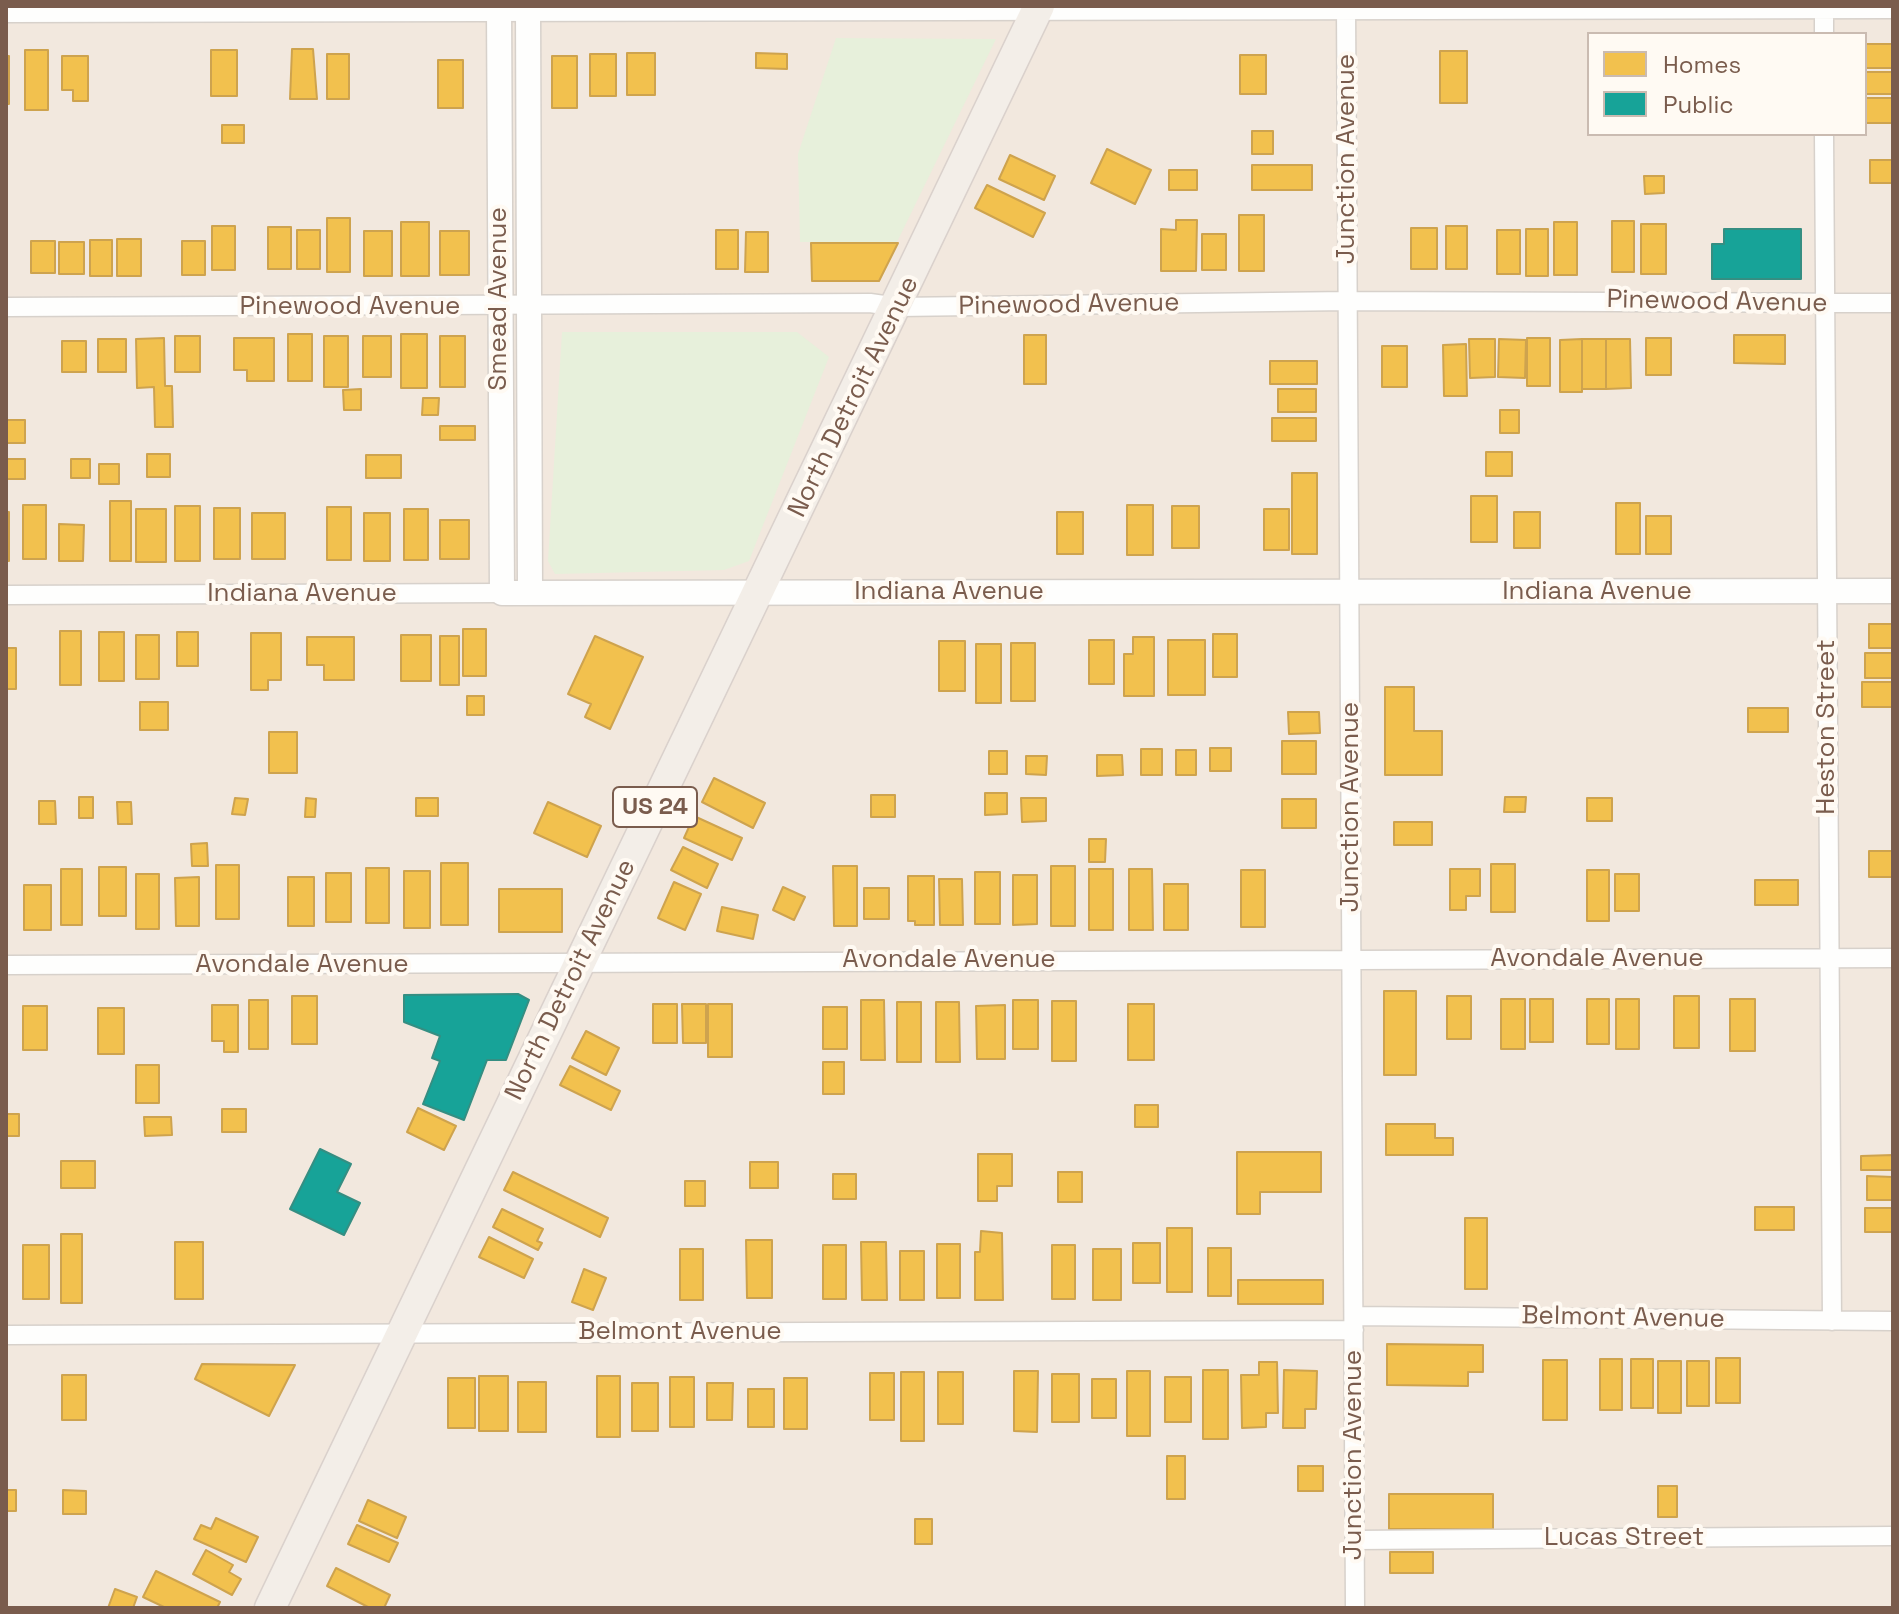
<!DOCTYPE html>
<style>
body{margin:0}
#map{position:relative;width:1899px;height:1614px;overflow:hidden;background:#f9f5f0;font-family:"Space Grotesk",sans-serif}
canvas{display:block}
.frame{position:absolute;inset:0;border:8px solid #7a5c4d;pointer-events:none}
.legend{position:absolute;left:1587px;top:32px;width:280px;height:104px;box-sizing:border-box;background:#fffaf3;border:2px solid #cabbb1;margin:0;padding:10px 14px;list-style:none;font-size:24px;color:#7a5c4d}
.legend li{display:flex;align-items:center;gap:16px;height:40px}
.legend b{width:40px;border:2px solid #cabbb1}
</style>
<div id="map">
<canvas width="1899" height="1614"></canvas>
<div class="frame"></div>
<ul class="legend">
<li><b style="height:22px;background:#f2c14e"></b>Homes</li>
<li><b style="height:22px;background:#17a398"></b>Public</li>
</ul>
</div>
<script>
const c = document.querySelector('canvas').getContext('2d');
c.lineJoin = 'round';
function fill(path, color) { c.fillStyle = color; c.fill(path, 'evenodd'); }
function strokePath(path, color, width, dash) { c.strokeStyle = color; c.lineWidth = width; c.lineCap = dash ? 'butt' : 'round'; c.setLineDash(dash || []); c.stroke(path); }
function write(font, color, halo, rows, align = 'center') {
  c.font = font + ' "Space Grotesk",sans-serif'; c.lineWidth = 8; c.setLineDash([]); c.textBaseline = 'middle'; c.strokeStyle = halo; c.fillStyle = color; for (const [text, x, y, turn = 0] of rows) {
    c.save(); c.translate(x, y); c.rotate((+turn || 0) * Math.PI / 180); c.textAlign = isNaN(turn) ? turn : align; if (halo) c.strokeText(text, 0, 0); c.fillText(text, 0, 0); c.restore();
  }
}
const residential = new Path2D(`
 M6,6H1893V1608H6ZM1589,34H1865V134H1589Z`);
const green = new Path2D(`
 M836,38L996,39L897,242H800L798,154Z
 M562,332H797L829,357L749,561L724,570L555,574L548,561Z`);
const homes = new Path2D(`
 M1865,44H1893V68H1865Z
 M292,49H313L317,99H290Z
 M25,50H48V110H25Z
 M211,50H237V96H211Z
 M1440,51H1467V103H1440Z
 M627,53H655V95H627Z
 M756,53L787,54V69L756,68Z
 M327,54H349V99H327Z
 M590,54H616V96H590Z
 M1240,55H1266V94H1240Z
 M6,56H9V104H6Z
 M62,56H88V101H73V90H62Z
 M552,56H577V108H552Z
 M438,60H463V108H438Z
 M1865,72H1893V94H1865Z
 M1865,98H1893V123H1865Z
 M222,125H244V143H222Z
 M1252,131H1273V154H1252Z
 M1107,149L1151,170L1135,204L1091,183Z
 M1010,155L1055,176L1044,200L999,179Z
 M1870,160H1893V183H1870Z
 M1252,165H1312V190H1252Z
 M1169,170H1197V190H1169Z
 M1644,176H1664V193L1645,194Z
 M987,185L1045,213L1033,237L975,208Z
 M1239,215H1264V271H1239Z
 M327,218H350V272H327Z
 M1176,220H1197L1196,271H1161V229L1176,230Z
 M1612,221H1634V272H1612Z
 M401,222H429V276H401Z
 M1554,222H1577V275H1554Z
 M1641,224H1666V274H1641Z
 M212,226H235V270H212Z
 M1446,226H1467V269H1446Z
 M268,227H291V269H268Z
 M1411,228H1437V269H1411Z
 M1526,229H1548V276H1526Z
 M297,230H320V269H297Z
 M716,230H738V269H716Z
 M1497,230H1520V274H1497Z
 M364,231H392V276H364Z
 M440,231H469V275H440Z
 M746,232H768V272H745Z
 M1202,234H1226V270H1202Z
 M117,239H141V276H117Z
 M90,240H112V276H90Z
 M31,241H55V273H31Z
 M182,241H205V275H182Z
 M59,242H84V274H59Z
 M811,243H898L879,281H812Z
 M288,334H312V381H288Z
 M401,334H427V388H401Z
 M1024,335H1046V384H1024Z
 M1734,335H1785V364L1734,363Z
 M175,336H200V372H175Z
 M324,336H348V387H324Z
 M363,336H391V377H363Z
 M440,336H465V387H440Z
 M164,338L165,386H172L173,427H155L154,387L137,388L136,339Z
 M234,338H274V381H247V370H234Z
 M1527,338H1550V386H1527Z
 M1646,338H1671V375H1646Z
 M98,339H126V372H98Z
 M1469,339H1495V377L1470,378Z
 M1499,339L1526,340L1525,378L1498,377Z
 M1582,339V392H1560V340Z
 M1582,339H1606V389H1582Z
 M1606,339H1630L1631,388L1606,389Z
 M62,341H86V372H62Z
 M1466,344L1467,396H1444L1443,345Z
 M1382,346H1407V387H1382Z
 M1270,361H1317V384H1270Z
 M361,389V410H344L343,390Z
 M1278,389H1316V412H1278Z
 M423,398H439L438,415H422Z
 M1500,410H1519V433H1500Z
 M1272,418H1316V441H1272Z
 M6,420H25V443H6Z
 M440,426H475V440H440Z
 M1486,452H1512V476H1486Z
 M147,454H170V477H147Z
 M366,455H401V478H366Z
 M6,459H25V479H6Z
 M71,459H90V478H71Z
 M99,464H119V484H99Z
 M1292,473H1317V554H1292Z
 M1471,496H1497V542H1471Z
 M110,501H131V561H110Z
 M1616,503H1640V554H1616Z
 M23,505H46V559H23Z
 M1127,505H1153V555H1127Z
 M175,506H200V561H175Z
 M1172,506H1199V548H1172Z
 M327,507H351V560H327Z
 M214,508H240V559H214Z
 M136,509H166V562H136Z
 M404,509H428V560H404Z
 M1264,509H1289V550H1264Z
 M6,512H9V561H6Z
 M1057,512H1083V554H1057Z
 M1514,512H1540V548H1514Z
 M252,513H285V559H252Z
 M364,513H390V561H364Z
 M1646,516H1671V554H1646Z
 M440,520H469V559H440Z
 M59,524L84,525L83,561H59Z
 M1869,624H1893V648H1869Z
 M463,629H486V676H463Z
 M60,631H81V685H60Z
 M99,632H124V681H99Z
 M177,632H198V666H177Z
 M251,633H281V680H268V690H251Z
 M1213,634H1237V677H1213Z
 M136,635H159V679H136Z
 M401,635H431V681H401Z
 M440,636H459V685H440Z
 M595,636L643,657L610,729L585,717L591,704L568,694Z
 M307,637H354V680H324V665H307Z
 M1133,637H1154V696H1124V654H1133Z
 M1089,640H1114V684H1089Z
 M1168,640H1205V695H1168Z
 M939,641H965V691H939Z
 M1011,643H1035V701H1011Z
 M976,644H1001V703H976Z
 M6,648H16V689H6Z
 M1865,653H1893V678H1865Z
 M1862,682H1893V707H1862Z
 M1385,687H1414V731H1442V775H1385Z
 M467,696H484V715H467Z
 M140,702H168V730H140Z
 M1748,708H1788V732H1748Z
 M1288,712H1319L1320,733L1289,734Z
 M269,732H297V773H269Z
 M1282,741H1316V774H1282Z
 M1210,748H1231V771H1210Z
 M1141,749H1162V775H1141Z
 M1176,750H1196V775H1176Z
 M989,751H1007V774H989Z
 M1097,755H1122L1123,775L1097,776Z
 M1026,756H1047L1046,775L1026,774Z
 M714,778L765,803L753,828L702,802Z
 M985,793H1007V814L985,815Z
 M871,795H895V817H871Z
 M79,797H93V818H79Z
 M1505,797H1526L1525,812H1504Z
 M235,798L248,799L245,815L232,814Z
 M306,798L316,799L315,817H305Z
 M416,798H438V816H416Z
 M1021,798H1046V821L1022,822Z
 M1587,798H1612V821H1587Z
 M1282,799H1316V828H1282Z
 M39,801H55L56,824H39Z
 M117,802H131L132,824H118Z
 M548,802L601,826L587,857L534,833Z
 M694,816L742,838L732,860L684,838Z
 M1394,822H1432V845H1394Z
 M1089,839H1106L1105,862H1089Z
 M207,843L208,866H192L191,844Z
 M683,847L718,864L707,888L671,870Z
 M1869,851H1893V877H1869Z
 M441,863H468V925H441Z
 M1491,864H1515V912H1491Z
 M216,865H239V919H216Z
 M833,866H857V926H834Z
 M1051,866H1075V926H1051Z
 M99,867H126V916H99Z
 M366,868H389V923H366Z
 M61,869H82V925H61Z
 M1089,869H1113V930H1089Z
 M1129,869H1152L1153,930H1129Z
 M1450,869H1480V896H1466V910H1450Z
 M1241,870H1265V927H1241Z
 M1587,870H1609V921H1587Z
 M404,871H430V928H404Z
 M975,872H1000V924H975Z
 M326,873H351V922H326Z
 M136,874H159V929H136Z
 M1615,874H1639V911H1615Z
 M1013,875H1037V924L1013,925Z
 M908,876H934V925H915V921H908Z
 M199,877V926H176L175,878Z
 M288,877H314V926H288Z
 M939,879H962L963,925H940Z
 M1755,880H1798V905H1755Z
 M674,882L701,894L685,930L658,918Z
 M1164,884H1188V930H1164Z
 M24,885H51V930H24Z
 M783,887L805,897L794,920L773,910Z
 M864,888H889V919H864Z
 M499,889H562V932H499Z
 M722,907L758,915L753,939L717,931Z
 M1384,991H1416V1075H1384Z
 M292,996H317V1044H292Z
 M1447,996H1471V1039H1447Z
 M1674,996H1699V1048H1674Z
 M1501,999H1525V1049H1501Z
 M1530,999H1553V1042H1530Z
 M1587,999H1609V1044H1587Z
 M1616,999H1639V1049H1616Z
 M1730,999H1755V1051H1730Z
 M249,1000H268V1049H249Z
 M861,1000H884L885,1060H861Z
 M1013,1000H1038V1049H1013Z
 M1052,1001H1076V1061H1052Z
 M897,1002H921V1062H897Z
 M936,1002H959L960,1062H936Z
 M653,1004H677V1043H653Z
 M682,1004H706V1043H683Z
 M708,1004H732V1057H708Z
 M1128,1004H1154V1060H1128Z
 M212,1005H238V1052H224V1041H212Z
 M1005,1005V1059H977L976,1006Z
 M23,1006H47V1050H23Z
 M823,1007H847V1049H823Z
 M98,1008H124V1054H98Z
 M586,1031L619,1048L606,1075L572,1058Z
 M823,1062H844V1094H823Z
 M136,1065H159V1103H136Z
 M570,1066L620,1091L611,1110L560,1085Z
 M1135,1105H1158V1127H1135Z
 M418,1108L456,1126L444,1150L407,1132Z
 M222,1109H246V1132H222Z
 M6,1114H19V1136H6Z
 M144,1117H171L172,1135L145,1136Z
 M1386,1124H1435V1138H1453V1155H1386Z
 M1237,1152H1321V1192H1260V1214H1237Z
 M978,1154H1012V1186H997V1201H978Z
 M1893,1155V1170H1861V1156Z
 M61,1161H95V1188H61Z
 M750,1162H778V1188H750Z
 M513,1172L608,1218L600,1237L504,1190Z
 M1058,1172H1082V1202H1058Z
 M833,1174H856V1199H833Z
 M1867,1176L1893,1177V1200H1867Z
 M685,1181H705V1206H685Z
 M1755,1207H1794V1230H1755Z
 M1865,1208H1893V1232H1865Z
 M502,1209L543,1229L537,1241L542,1243L538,1250L493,1227Z
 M1465,1218H1487V1289H1465Z
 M1167,1228H1192V1292H1167Z
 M981,1231L1002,1233L1003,1300H975V1252H980Z
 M61,1234H82V1303H61Z
 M489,1237L533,1259L524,1278L479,1257Z
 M746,1240H772V1298H747Z
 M175,1242H203V1299H175Z
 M861,1242H886L887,1300H862Z
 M1133,1243H1160V1283H1133Z
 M937,1244H960V1298H937Z
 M23,1245H49V1299H23Z
 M823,1245H846V1299H823Z
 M1052,1245H1075V1299H1052Z
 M1208,1248H1231V1296H1208Z
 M680,1249H703V1300H680Z
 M1093,1249H1121V1300H1093Z
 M900,1251H924V1300H900Z
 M584,1269L606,1278L593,1310L572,1302Z
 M1238,1280H1323V1304H1238Z
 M1387,1344L1483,1345V1372H1468V1386L1387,1385Z
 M1716,1358H1740V1403H1716Z
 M1600,1359H1622V1410H1600Z
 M1631,1359H1653V1408H1631Z
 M1543,1360H1567V1420H1543Z
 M1658,1361H1681V1413H1658Z
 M1687,1361H1709V1406H1687Z
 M1259,1362H1277L1278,1413H1266V1427L1242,1428L1241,1375H1259Z
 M202,1364L295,1365L269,1416L195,1379Z
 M1203,1370H1228V1439H1203Z
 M1284,1370L1317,1371L1316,1409H1305V1428H1283Z
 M1014,1371H1038L1037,1432L1014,1431Z
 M1127,1371H1150V1436H1127Z
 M901,1372H924V1441H901Z
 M938,1372H963V1424H938Z
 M870,1373H894V1420H870Z
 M1052,1374H1079V1422H1052Z
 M62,1375H86V1420H62Z
 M479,1376H508V1431H479Z
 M597,1376H620V1437H597Z
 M670,1377H694V1427H670Z
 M1165,1377H1191V1422H1165Z
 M448,1378H475V1428H448Z
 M784,1378H807V1429H784Z
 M1092,1379H1116V1418H1092Z
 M518,1382H546V1432H518Z
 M632,1383H658V1431H632Z
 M707,1383H733L732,1420H707Z
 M748,1389H774V1427H748Z
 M1167,1456H1185V1499H1167Z
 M1298,1466H1323V1491H1298Z
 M1658,1486H1677V1517H1658Z
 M6,1490H16V1511H6Z
 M63,1490L86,1491V1514H63Z
 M1389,1494H1493V1529H1389Z
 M368,1500L406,1517L397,1538L359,1521Z
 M216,1518L258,1537L246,1562L194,1539L201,1525L211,1529Z
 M915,1519H932V1544H915Z
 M357,1525L398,1543L389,1562L348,1544Z
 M206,1550L233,1565L229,1572L241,1579L232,1595L193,1574Z
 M1390,1552H1433V1573H1390Z
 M336,1568L390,1595L384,1608H370L327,1586Z
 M156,1571L220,1602L217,1608H166L143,1597Z
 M115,1589L137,1597L133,1608H108Z`);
const public = new Path2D(`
 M1724,229H1801V279H1712V244H1724Z
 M518,994L529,1000L506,1060H487L464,1120L423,1104L440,1061L432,1058L440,1036L404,1022V995Z
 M320,1149L351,1164L337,1192L360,1203L344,1235L290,1209Z`);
const minor = new Path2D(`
 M1346,6L1355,1608
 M1824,6V34
 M6,13L1893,9
 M1824,134L1832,1321
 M6,307L870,303L898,307L1347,301L1893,303
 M6,595L502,593
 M6,965L1893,958
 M1354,1316L1893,1321
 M6,1335L1354,1330
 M1355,1540L1893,1536`);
const tertiary = new Path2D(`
 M499,6L502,593L1893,591
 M528,6L530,593`);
const primary = new Path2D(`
 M270,1608L1039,6`);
const shields = [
 [655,807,84]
];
const shieldNames = [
 ["US 24",655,807]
];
const streetNames = [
 ["Junction Avenue",1347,159,-90],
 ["Smead Avenue",499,299,-90],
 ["Pinewood Avenue",1717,302,1],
 ["Pinewood Avenue",1069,305,-1],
 ["Pinewood Avenue",350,307],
 ["North Detroit Avenue",854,397,-64],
 ["Indiana Avenue",949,592],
 ["Indiana Avenue",1597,592],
 ["Indiana Avenue",302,594],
 ["Heston Street",1827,727,-90],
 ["Junction Avenue",1351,807,-90],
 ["Avondale Avenue",1597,959],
 ["Avondale Avenue",949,960],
 ["Avondale Avenue",302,965],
 ["North Detroit Avenue",571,980,-64],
 ["Belmont Avenue",1623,1318,1],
 ["Belmont Avenue",680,1332],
 ["Junction Avenue",1354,1455,-90],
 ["Lucas Street",1624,1538]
];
fill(residential, '#f2e8de');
fill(green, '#e7f0db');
fill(homes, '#f2c14e');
strokePath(homes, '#cea34e', 2);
fill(public, '#17a398');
strokePath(public, '#358e82', 2);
strokePath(minor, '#d7d1cb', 21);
strokePath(tertiary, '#d7d1cb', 27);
strokePath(primary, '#dad1cc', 33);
strokePath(minor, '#fefefd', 18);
strokePath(tertiary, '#fefefd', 24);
strokePath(primary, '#f3eee8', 30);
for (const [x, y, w] of shields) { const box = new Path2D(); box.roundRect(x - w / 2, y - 20, w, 40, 6); c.fillStyle = '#fffaf3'; c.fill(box); strokePath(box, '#7a5c4d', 2); }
write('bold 24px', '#7a5c4d', null, shieldNames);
write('26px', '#7a5c4d', '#fffaf3', streetNames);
</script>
